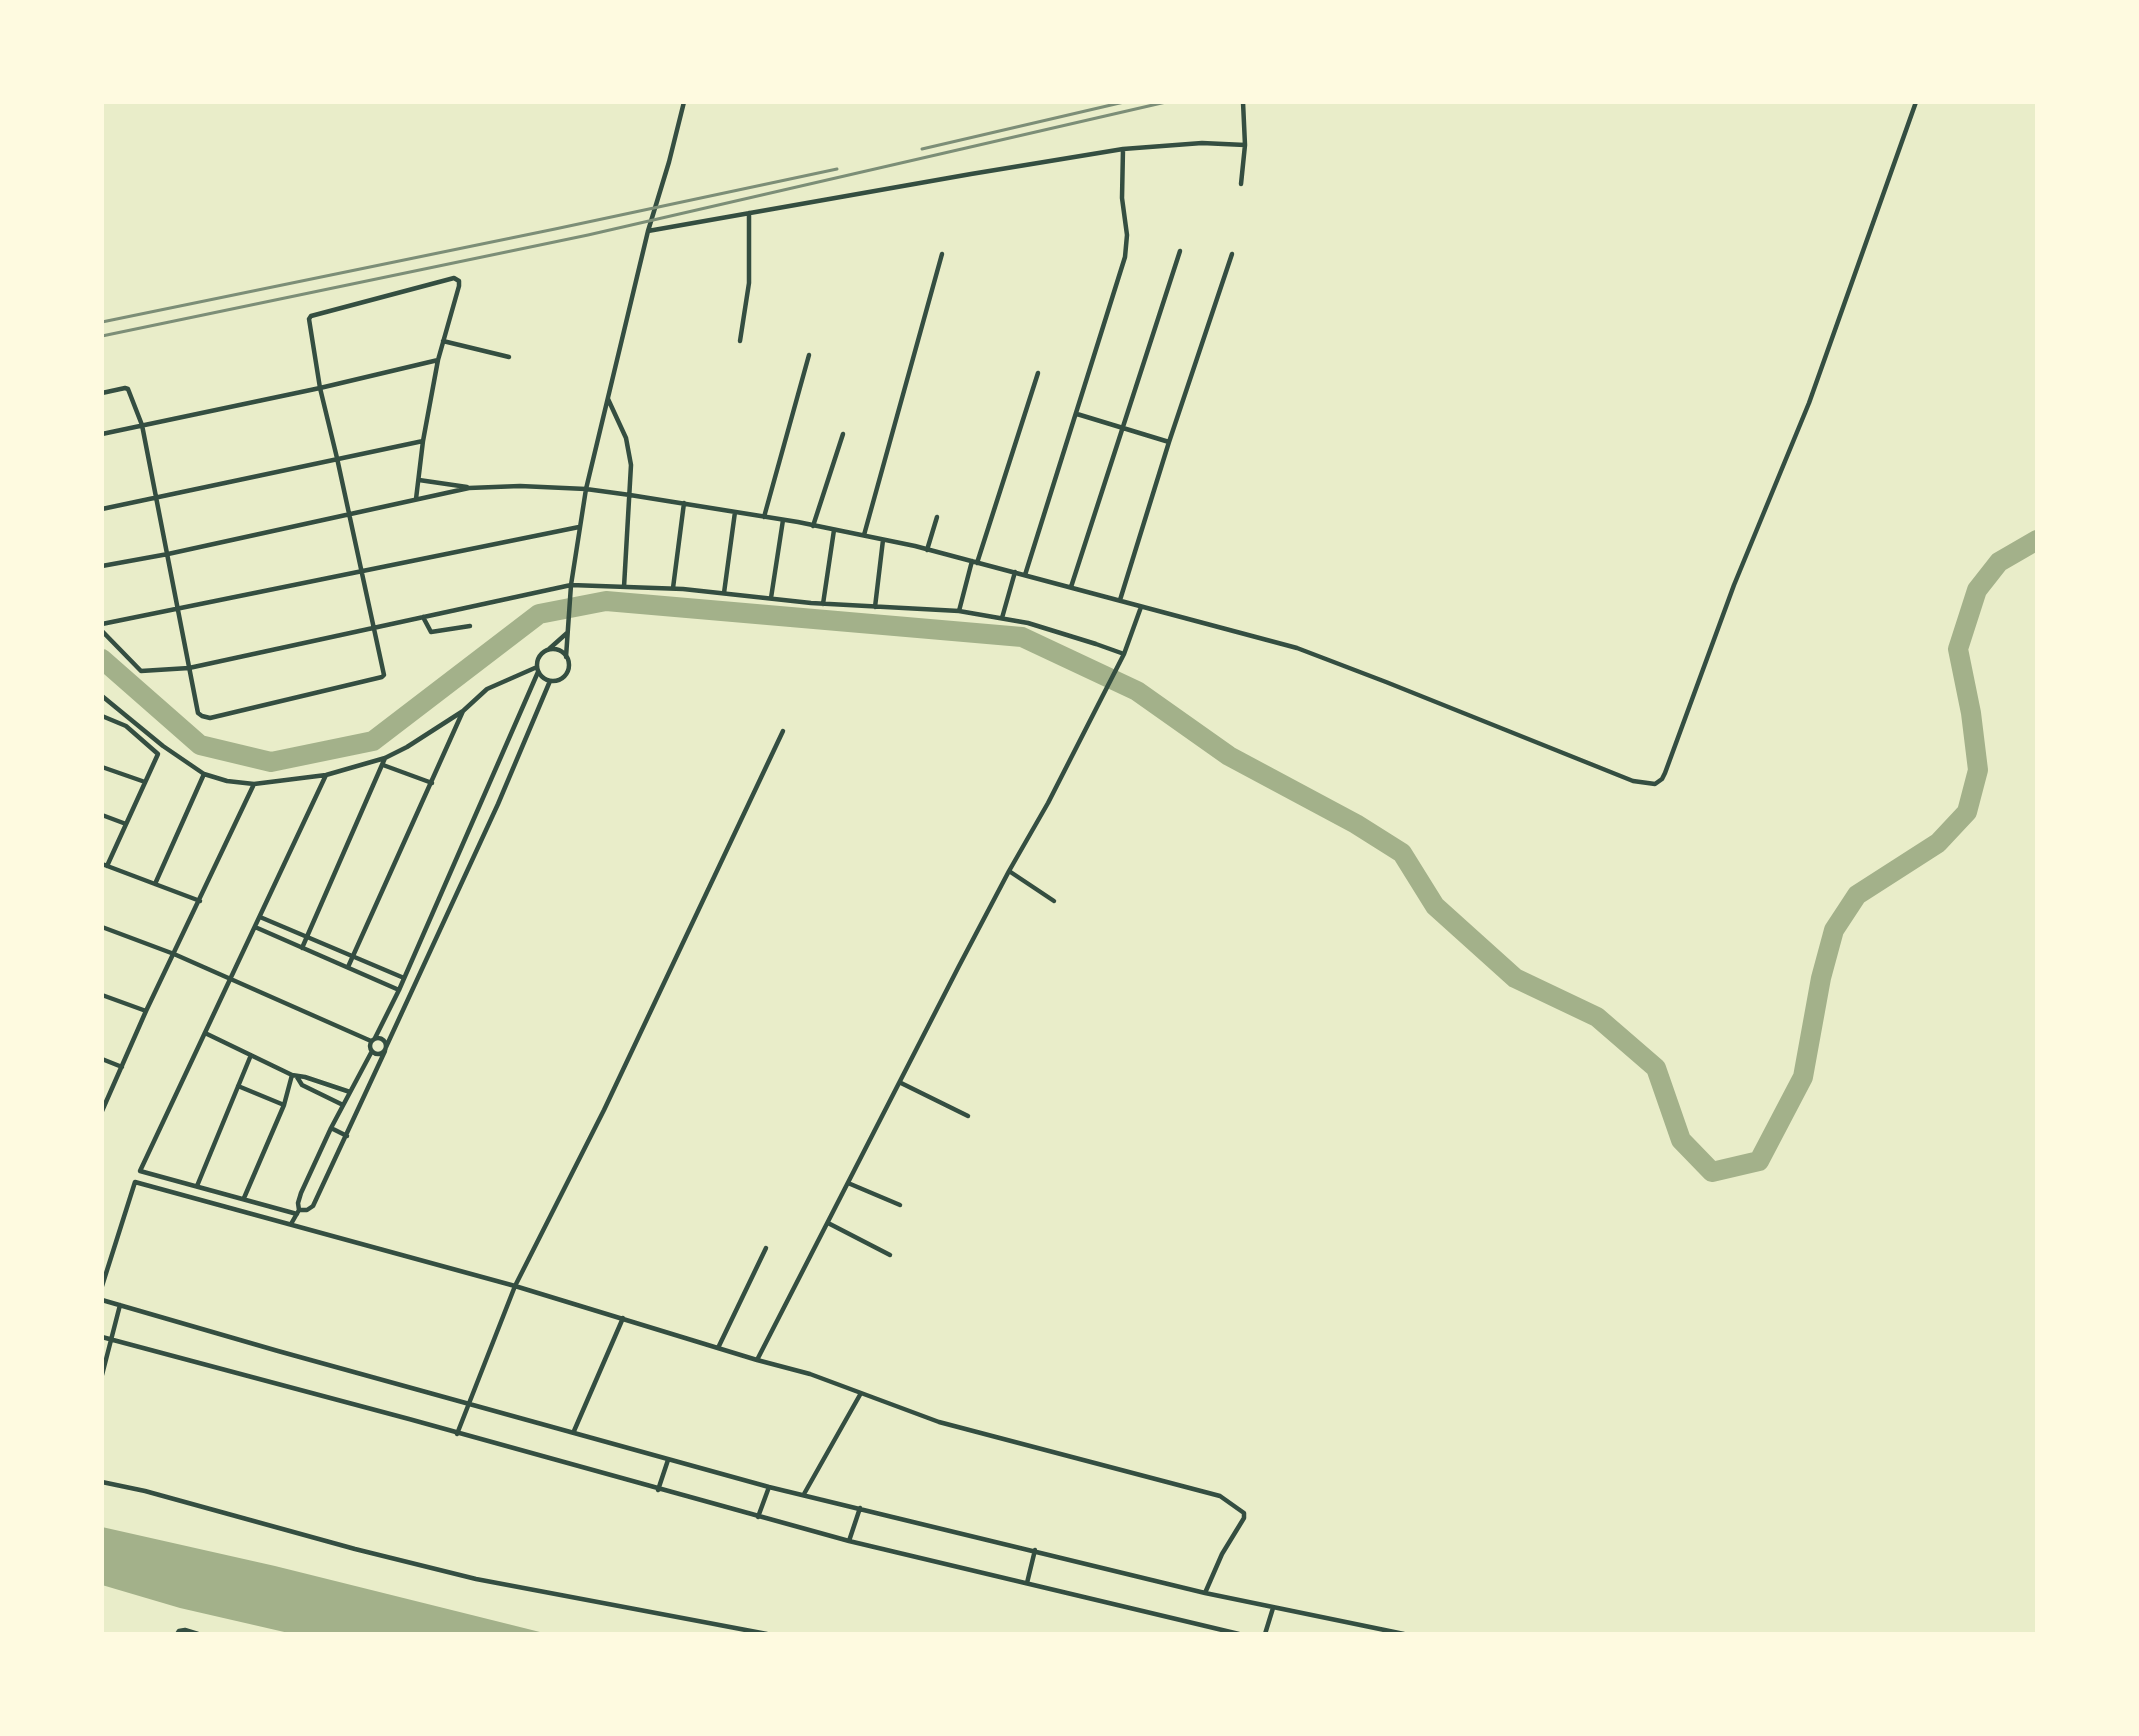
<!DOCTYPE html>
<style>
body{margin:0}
#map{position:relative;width:2139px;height:1736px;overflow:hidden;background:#e9edc9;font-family:"Open Sans",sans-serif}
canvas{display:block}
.frame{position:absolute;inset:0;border:104px solid #fefae0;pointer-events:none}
</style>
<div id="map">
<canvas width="2139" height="1736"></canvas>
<div class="frame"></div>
</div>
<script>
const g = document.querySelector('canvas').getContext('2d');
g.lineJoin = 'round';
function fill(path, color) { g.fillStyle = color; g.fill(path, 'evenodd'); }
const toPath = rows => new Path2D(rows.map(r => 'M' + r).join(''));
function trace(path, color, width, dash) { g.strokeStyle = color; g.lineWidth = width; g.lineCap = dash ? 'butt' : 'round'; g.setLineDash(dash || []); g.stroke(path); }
fill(toPath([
 [102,1527,275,1566,548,1634,293,1634,180,1608,102,1585]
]), '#a3b18a');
trace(toPath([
 [102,659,200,745,271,762,373,741,539,614,606,601,1022,637,1137,691,1229,756,1356,824,1402,853,1435,906,1515,978,1597,1017,1656,1068,1681,1140,1712,1172,1759,1161,1803,1077,1821,978,1834,930,1857,895,1938,843,1967,812,1978,770,1971,713,1958,649,1977,590,1999,562,2037,540]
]), '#a3b18a', 20);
trace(toPath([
 [1241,184,1245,145,1243,102],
 [648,231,971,174,1123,149,1202,143,1245,145],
 [443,341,509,357],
 [740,341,749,283,749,213],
 [102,393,125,388,128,389,142,425,198,713,202,716,210,718,382,677,384,675,337,458,320,388,309,319,311,316,454,278,459,281,459,286,438,360,423,441,416,499],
 [608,399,626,438,631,465,624,587],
 [1077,414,1169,442],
 [102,434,320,388,438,360],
 [419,480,467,487],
 [102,509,423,441],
 [764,517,809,355],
 [813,526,843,434],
 [864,535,942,254],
 [927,550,937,517],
 [977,563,1038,373],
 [102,566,168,554,469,488,520,486,586,489,630,495,798,522,915,546,1297,648,1386,682,1633,781,1655,784,1662,779,1665,773,1734,585,1809,403,1916,102],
 [1025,575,1125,257,1127,235,1122,198,1123,149],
 [1071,587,1180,251],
 [673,588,684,503],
 [724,593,735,512],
 [771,598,783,520],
 [1120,600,1169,442,1232,254],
 [823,604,834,530],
 [875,607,883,540],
 [959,611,972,561],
 [423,617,431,632,470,626],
 [1002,618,1015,572],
 [102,624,579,527],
 [102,631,141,671,189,668,571,585,683,589,811,603,959,611,1028,623,1096,644,1124,654,1141,607],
 [549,649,567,633],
 '537 665a16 16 0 1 1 32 0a16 16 0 1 1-32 0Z',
 [566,657,571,585,586,489,648,231,669,162,684,102],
 [102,696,163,746,204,774,227,781,254,784,326,775,385,758,407,747,463,711],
 [102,716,126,726,158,754,107,866],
 [383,765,432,783],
 [102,767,145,782],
 [102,815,126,824],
 [102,864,200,901],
 [1009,871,1054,901],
 [155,884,204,774],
 [260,917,404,978],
 [102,927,174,954,371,1041],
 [255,927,399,990],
 [302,948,385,758],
 [348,967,463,711,487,689,537,667],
 [102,995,146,1011],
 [205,1033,292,1075,305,1077,350,1092],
 '370 1046a8 8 0 1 1 16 0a8 8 0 1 1-16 0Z',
 [375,1038,399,990,538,672],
 [386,1047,498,804,550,681],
 [102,1059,122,1067],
 [297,1077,302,1085,343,1105],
 [901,1083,968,1116],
 [238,1086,284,1105],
 [102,1111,146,1011,254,784],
 [331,1128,347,1136],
 [848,1183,900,1205],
 [197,1186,251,1055],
 [244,1198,284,1105,292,1075],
 [299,1210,307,1210,313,1206,385,1051],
 [297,1214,140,1171,326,775],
 [828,1223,890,1255],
 [291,1224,299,1210,298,1203,301,1193,331,1128,372,1051],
 [102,1286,135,1182,515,1286,757,1360,810,1374,939,1422,1220,1496,1244,1513,1244,1518,1222,1554,1205,1593],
 [102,1300,278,1351,769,1487,1205,1593,1404,1634],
 [102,1337,409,1419,849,1541,1239,1634],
 [718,1348,766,1248],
 [757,1360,959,966,1009,871,1048,803,1124,654],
 [102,1375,120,1305],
 [574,1431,623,1318],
 [457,1434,515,1286,604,1110,783,731],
 [102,1482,145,1491,355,1549,476,1579,767,1634],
 [658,1490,668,1460],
 [804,1494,861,1393],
 [758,1517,769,1487],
 [849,1541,860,1508],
 [1027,1583,1035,1550],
 [177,1634,179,1631,185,1630,198,1634],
 [1265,1634,1273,1608]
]), '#344e41', 4.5);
trace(toPath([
 [922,149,1124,102],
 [102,322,555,229,837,169],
 [102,336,588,235,1166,102]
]), '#7c8e77', 3);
</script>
